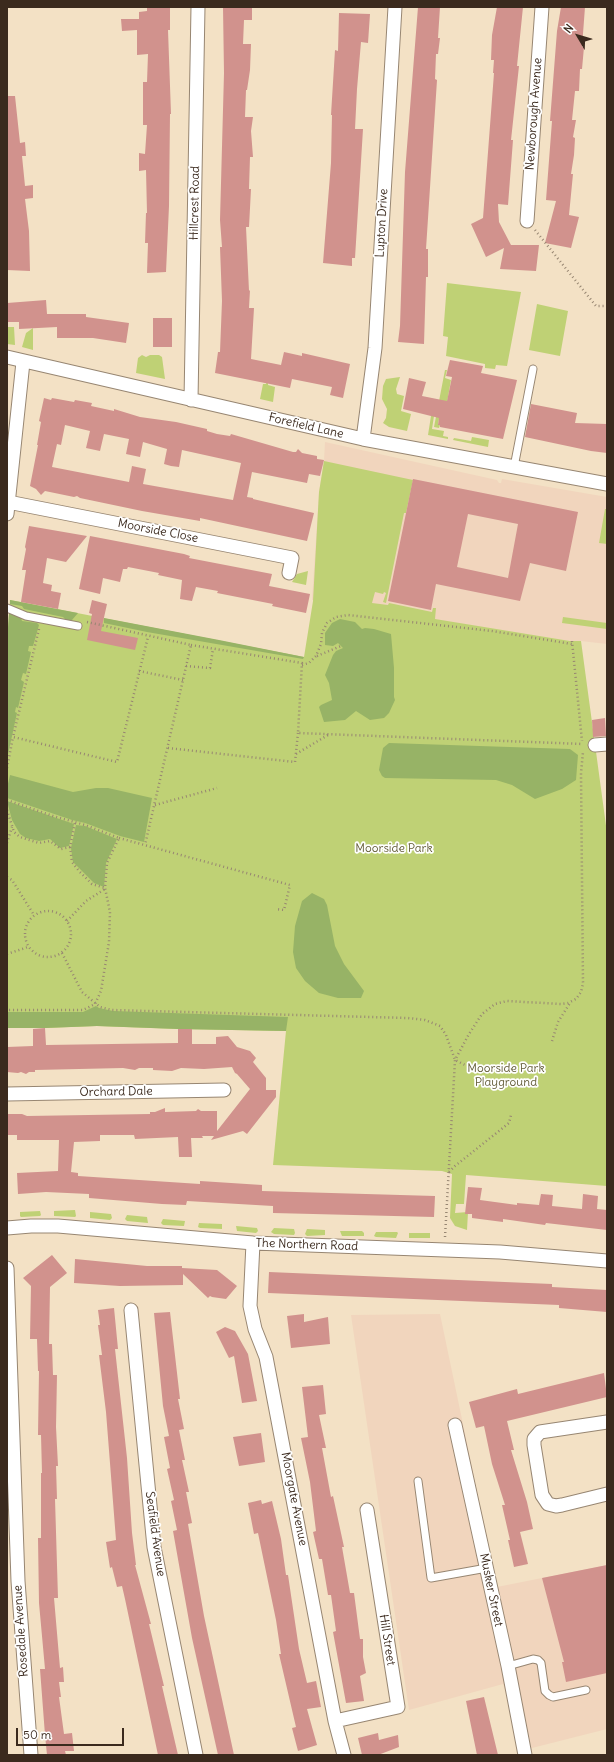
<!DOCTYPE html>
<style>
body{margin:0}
#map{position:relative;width:614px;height:1762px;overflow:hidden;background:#f3e1c5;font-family:Delius,sans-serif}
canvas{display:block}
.frame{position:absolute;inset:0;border:8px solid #3b2a1e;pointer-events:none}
.north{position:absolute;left:558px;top:16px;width:40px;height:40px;-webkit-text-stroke:3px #fff;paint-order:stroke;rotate:308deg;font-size:11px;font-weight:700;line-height:16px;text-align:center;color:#3b2a1e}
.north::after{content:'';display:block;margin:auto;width:14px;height:18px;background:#3b2a1e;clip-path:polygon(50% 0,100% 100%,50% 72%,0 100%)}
.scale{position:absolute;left:16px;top:1728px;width:108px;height:18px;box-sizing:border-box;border:2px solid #3b2a1e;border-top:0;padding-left:5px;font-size:12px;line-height:14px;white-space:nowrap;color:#3b2a1e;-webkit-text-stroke:3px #fff;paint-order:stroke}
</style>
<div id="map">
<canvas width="614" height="1762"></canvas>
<div class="frame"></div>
<div class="north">N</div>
<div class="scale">50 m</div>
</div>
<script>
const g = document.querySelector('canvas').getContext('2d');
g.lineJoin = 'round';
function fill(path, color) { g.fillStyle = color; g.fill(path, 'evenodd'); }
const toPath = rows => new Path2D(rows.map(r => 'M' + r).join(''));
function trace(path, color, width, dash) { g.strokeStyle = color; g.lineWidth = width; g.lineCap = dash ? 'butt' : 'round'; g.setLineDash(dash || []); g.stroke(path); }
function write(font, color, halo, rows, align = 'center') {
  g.font = font + ' Delius,sans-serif'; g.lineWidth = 3.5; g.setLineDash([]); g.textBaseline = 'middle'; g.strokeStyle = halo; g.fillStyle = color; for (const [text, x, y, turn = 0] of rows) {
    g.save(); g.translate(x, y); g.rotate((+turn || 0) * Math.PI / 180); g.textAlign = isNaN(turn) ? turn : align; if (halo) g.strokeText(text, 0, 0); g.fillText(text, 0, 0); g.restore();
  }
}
fill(toPath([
 [325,442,497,480,499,483,501,483,502,479,607,497,607,644,581,641,570,641,312,600,319,492,324,461],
 [440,1314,497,1587,607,1565,607,1729,524,1750,503,1684,409,1710,351,1315]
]), '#f1d5bd');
fill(toPath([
 [447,283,521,292,507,366,496,365,495,369,485,368,485,364,446,356,448,337,443,336],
 [537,304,568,311,560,356,529,350],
 [7,327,14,327,15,345,7,344],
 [33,328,33,350,22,347,26,333],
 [142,355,146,357,150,355,159,355,162,357,165,379,136,373,138,358],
 [269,364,268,385,275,387,273,402,260,399,263,384,266,384],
 [445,370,447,370,445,378,451,380,446,408,439,419,438,424,440,425,439,428,434,427],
 [400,377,396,389,397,394,404,396,401,411,411,414,407,431,389,427,383,423,386,418,387,409,382,399,383,386,386,379],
 [431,416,434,416,432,429,444,431,443,436,448,437,448,439,428,435],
 [472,437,489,440,488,447,453,440,454,438,471,441],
 [324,461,413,480,406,513,404,513,386,603,383,602,386,593,384,592,383,594,375,592,372,603,388,605,389,603,432,612,433,608,436,608,435,619,570,641,581,641,607,833,607,1186,466,1175,464,1204,456,1204,455,1213,468,1212,467,1230,455,1226,450,1218,452,1174,442,1171,273,1165,286,1031,178,1029,97,1026,45,1028,7,1028,7,643,10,600,304,657,313,601,319,492],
 [605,509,607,509,607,544,599,543],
 [308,571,306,585,292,582,297,574],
 [563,617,607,623,607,629,562,623],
 [75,1210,76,1216,75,1217,54,1216,54,1211],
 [40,1211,41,1215,40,1216,21,1217,20,1216,20,1212],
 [90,1212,111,1214,112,1218,110,1220,90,1218],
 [127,1215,147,1217,148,1223,127,1221,125,1219],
 [163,1219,185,1221,184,1226,163,1225,161,1223],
 [199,1223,222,1224,222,1229,200,1228,198,1227],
 [236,1226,257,1228,258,1231,256,1233,237,1231],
 [274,1228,294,1229,295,1233,294,1235,274,1234,271,1232],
 [307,1229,325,1230,325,1235,307,1236,305,1234],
 [340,1231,362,1231,364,1233,364,1236,342,1236],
 [376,1232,397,1232,398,1233,396,1238,376,1237,374,1236],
 [409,1233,430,1233,430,1238,409,1238]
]), '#bfd175');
fill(toPath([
 [10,600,78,613,72,620,66,620,63,617,24,609,22,606,10,604],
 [9,613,17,615,21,618,22,621,37,623,39,625,33,646,29,646,28,651,31,652,26,674,23,673,21,680,24,682,18,708,16,707,15,712,17,713,7,759,7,643],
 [104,618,219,640,304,657,303,659,147,632,104,623],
 [340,619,355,622,362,629,365,628,374,629,391,634,394,668,394,697,395,700,389,713,384,718,370,720,356,711,345,720,324,722,319,707,321,705,332,700,329,683,325,675,333,655,336,651,343,648,338,643,333,646,325,645,325,633,332,623],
 [389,743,570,749,578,755,576,780,562,789,535,799,512,785,496,780,385,778,382,776,379,770,383,748],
 [10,775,73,792,96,788,108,788,152,798,144,842,120,836,85,823,72,820,7,798,7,788],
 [7,801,74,824,69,846,60,848,50,839,39,841,26,838,20,834,12,820],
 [76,825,85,826,117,839,106,863,104,887,94,883,73,862,71,848],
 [312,893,324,899,327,905,335,946,344,964,364,991,361,998,338,998,319,993,305,981,296,968,293,952,295,926,302,901],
 [96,1006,99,1008,113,1011,288,1017,286,1031,178,1029,97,1026,45,1028,7,1028,7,1012,83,1012]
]), '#97b366');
fill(toPath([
 [147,7,170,7,170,30,168,30,171,114,170,114,169,206,166,272,147,273,148,243,145,243,146,213,147,213,146,170,139,171,139,153,145,154,147,125,143,125,143,82,147,82,148,54,137,55,137,30,122,31,121,19,139,19,139,12,147,11],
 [223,7,252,7,252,20,244,20,243,44,251,44,250,70,247,90,246,90,245,117,253,117,251,131,253,157,250,157,249,189,251,189,249,227,246,227,249,291,250,290,249,308,254,308,251,359,281,365,284,352,302,356,302,353,350,364,343,398,330,395,332,387,292,379,290,388,215,373,218,352,220,352,222,301,220,247,222,247,220,220,224,73],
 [418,7,440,7,438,38,440,38,438,54,436,54,435,79,437,80,426,249,428,249,428,277,426,277,424,344,398,342,400,326,405,172],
 [497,7,523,7,517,66,519,66,511,140,513,140,508,205,498,204,499,222,511,245,539,245,536,271,500,269,504,248,486,257,471,224,483,218,494,73,493,73,494,60,491,60,492,35],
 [561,7,585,7,582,47,584,47,582,69,580,69,579,91,575,91,572,120,576,120,573,137,575,138,574,155,571,174,573,174,569,215,579,217,571,248,545,243,556,201,546,200,552,121,550,121,557,31],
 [339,13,370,14,368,43,361,42,357,89,355,129,363,129,355,258,352,258,352,266,323,263,331,163,332,115,331,115,335,50,338,51],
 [7,96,15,96,20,143,25,142,26,156,22,156,25,186,33,185,33,198,25,199,29,231,30,271,7,270],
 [46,300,47,314,86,314,86,317,129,323,126,343,93,338,57,338,57,327,19,329,19,322,7,322,7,303],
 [153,318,172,318,172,347,153,347],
 [450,360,483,366,481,373,517,380,503,439,440,427,440,425,438,425,439,418,403,409,409,378,426,382,422,396,447,401,452,377,446,376],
 [44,398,51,400,52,398,74,402,75,400,92,403,91,406,114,411,114,409,140,417,176,422,207,429,207,431,217,434,230,436,231,434,293,452,296,452,298,449,302,453,317,456,317,459,324,460,320,476,309,474,307,483,252,472,247,497,253,498,253,499,314,513,307,541,200,518,200,521,142,511,80,498,77,496,74,497,45,491,41,495,36,489,30,486,38,445,37,445,41,422,39,421],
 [65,425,90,431,86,448,100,451,104,434,129,439,126,454,140,457,143,442,167,449,164,464,171,466,179,467,182,450,241,463,233,500,143,484,146,469,132,466,129,482,52,467,57,444,61,445],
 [531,404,577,413,575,423,607,424,607,453,591,451,525,437],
 [413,479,578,512,566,571,530,563,520,601,436,584,431,610,388,601],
 [468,514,518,524,508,578,457,567],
 [29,526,87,536,66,562,47,558,43,583,52,585,51,591,61,593,58,609,21,602,26,570,22,570,26,549,25,547],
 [90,536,184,554,190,556,189,558,272,574,269,586,310,594,306,613,272,606,273,604,217,593,218,591,196,587,192,601,180,599,182,580,158,575,159,573,128,567,127,569,123,569,120,582,103,578,100,594,79,589],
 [92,600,107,604,101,631,138,638,135,650,87,640,92,614,89,613],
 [605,718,606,736,593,737,592,720],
 [45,1028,46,1045,178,1043,178,1029,192,1029,192,1044,216,1044,216,1037,228,1036,237,1047,250,1051,256,1058,253,1062,266,1078,266,1090,276,1090,276,1097,247,1134,243,1131,211,1140,214,1136,202,1136,203,1138,191,1138,192,1157,179,1157,178,1137,135,1139,134,1135,100,1135,100,1141,74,1142,71,1172,78,1173,78,1176,200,1184,200,1181,262,1185,262,1191,435,1196,434,1217,273,1213,273,1206,187,1201,186,1205,162,1204,89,1198,89,1194,46,1192,18,1194,17,1173,58,1171,59,1140,17,1140,17,1135,7,1135,7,1114,22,1114,27,1116,150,1114,150,1112,155,1112,165,1108,165,1112,196,1111,198,1109,201,1111,217,1111,217,1131,250,1089,237,1074,235,1073,232,1067,204,1069,181,1068,172,1071,153,1070,153,1068,139,1068,135,1070,123,1068,35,1070,35,1072,29,1072,26,1074,21,1072,18,1073,7,1072,7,1047,33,1046,33,1029],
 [468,1187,482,1188,480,1200,517,1205,517,1203,539,1205,541,1194,553,1195,552,1206,582,1209,583,1194,598,1196,597,1209,607,1210,607,1230,546,1223,545,1225,503,1219,503,1222,472,1218,472,1214,465,1214],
 [52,1255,67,1273,50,1287,49,1344,52,1344,53,1375,57,1375,56,1427,58,1466,56,1466,57,1499,55,1499,58,1598,54,1598,60,1668,63,1667,64,1682,59,1682,61,1697,59,1697,64,1734,72,1733,74,1751,65,1751,66,1755,47,1755,45,1735,40,1669,45,1669,39,1603,38,1538,41,1538,41,1473,42,1473,41,1435,38,1435,39,1371,38,1371,37,1339,30,1339,31,1286,23,1278],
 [75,1259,147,1266,182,1266,182,1268,217,1270,237,1286,226,1299,212,1297,210,1296,208,1298,183,1274,183,1285,120,1286,74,1283],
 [269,1272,552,1284,552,1287,607,1290,607,1312,559,1308,559,1305,268,1293],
 [114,1308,118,1349,115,1349,127,1458,132,1533,136,1565,135,1565,151,1624,149,1624,164,1686,162,1686,178,1755,158,1755,125,1599,122,1586,117,1587,112,1567,110,1568,106,1542,116,1540,106,1412,99,1355,102,1355,98,1325,100,1325,98,1310],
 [170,1312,180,1399,178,1399,184,1429,179,1430,185,1460,182,1460,189,1492,186,1492,192,1523,188,1524,204,1616,234,1755,218,1755,192,1638,173,1531,177,1530,171,1501,174,1500,167,1469,170,1468,164,1437,169,1436,163,1406,154,1313],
 [304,1314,304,1322,328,1317,330,1344,291,1348,287,1316],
 [225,1327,235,1331,248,1354,257,1401,242,1403,234,1356,229,1358,216,1332],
 [604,1373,607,1397,507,1421,514,1450,511,1450,527,1502,533,1529,520,1532,528,1564,514,1567,508,1540,510,1540,502,1505,505,1505,492,1464,484,1426,476,1428,469,1402,517,1389,518,1394],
 [323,1385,326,1414,319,1415,326,1448,322,1448,331,1497,333,1496,344,1547,342,1547,350,1593,354,1593,360,1639,363,1639,363,1657,366,1673,360,1676,364,1701,346,1703,333,1632,336,1631,331,1595,328,1595,322,1559,319,1559,313,1532,316,1531,310,1482,301,1438,308,1437,302,1387],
 [261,1433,265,1462,239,1466,233,1437],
 [261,1500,262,1504,272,1501,281,1539,286,1575,288,1575,299,1649,307,1683,316,1681,321,1707,307,1709,317,1745,298,1751,292,1728,296,1727,279,1654,281,1654,276,1620,258,1533,254,1534,248,1503],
 [607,1565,607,1673,566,1682,562,1662,564,1662,542,1578],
 [484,1697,498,1755,477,1755,466,1701],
 [378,1733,379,1740,398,1735,399,1747,378,1755,362,1755,358,1738]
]), '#d1928d');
const service = toPath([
 [514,467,533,369],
 [7,608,26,616,78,626],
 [418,1481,431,1578,487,1568],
 [508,1666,533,1659,538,1660,541,1663,545,1691,549,1695,553,1697,586,1690]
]);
const minor = toPath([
 [527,221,542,7],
 [7,357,363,439,607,484],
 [191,400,198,7],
 [363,439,375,348,395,7],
 [8,502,292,558,289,573],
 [7,514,23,362],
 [595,745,607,744],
 [7,1094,224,1090],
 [7,1228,31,1226,58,1226,253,1243,500,1252,607,1261],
 [253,1243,250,1306,255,1329,266,1357,335,1721,344,1755],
 [7,1268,18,1581,31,1755],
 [131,1310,154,1547,196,1755],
 [607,1422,540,1432,534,1439,534,1445,542,1495,548,1504,556,1506,562,1505,607,1494],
 [455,1425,508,1666,525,1755],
 [335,1721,398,1707,367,1510]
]);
trace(service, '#978672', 9);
trace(minor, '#978672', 15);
trace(toPath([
 [535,230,596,306,607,306],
 [87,622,191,645,145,845],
 [39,629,13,737,117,762,148,637],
 [572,641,582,741],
 [191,645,302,663,298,733,583,744],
 [317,656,341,646],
 [302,665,309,663,316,656,321,644,322,633,327,623,336,617,348,615,492,631,572,644],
 [186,666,210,668,213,649],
 [139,671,183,680],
 [168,748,295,762,298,733],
 [296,754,328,735],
 [7,768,13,737],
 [7,800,53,816,85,825,119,838,107,863,105,888,110,912,109,942,101,991,95,1004,83,1010,7,1010],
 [155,805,217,788],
 [7,810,14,832,20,837,39,843,50,841,61,849,70,847,75,823],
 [119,838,290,885,284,910,276,909],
 [7,843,12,827],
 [70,847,72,862,79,871,92,884,105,888],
 [7,877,12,880,34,915],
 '25 934a23 23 0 1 1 46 0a23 23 0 1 1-46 0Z',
 [67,921,86,901,105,889],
 [62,953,82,992,100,1007,112,1010,408,1018,425,1020,440,1026,446,1035,455,1060,467,1066],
 [7,954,28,947],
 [552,1041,558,1022,570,1003],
 [449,1172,455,1166,509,1123,511,1115],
 [445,1237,455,1060,469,1034,482,1014,495,1004,507,1001,561,1004,568,1003,576,999,581,992,583,984,581,773,583,752]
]), '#978672', 2.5, [1, 3]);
trace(service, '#fff', 7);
trace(minor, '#fff', 13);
write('12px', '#3b2a1e', '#fff', [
 ["Newborough Avenue",534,114,-86],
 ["Hillcrest Road",195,203,-89],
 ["Lupton Drive",382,223,-87],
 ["Forefield Lane",306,426,13],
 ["Moorside Close",158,531,11],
 ["Orchard Dale",116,1092,-1],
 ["The Northern Road",307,1245,2],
 ["Moorgate Avenue",294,1499,79],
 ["Seafield Avenue",155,1534,82],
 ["Musker Street",491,1590,78],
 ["Rosedale Avenue",21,1631,-94],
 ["Hill Street",387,1640,81]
]);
write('12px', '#635c38', '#fff', [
 ["Moorside Park",394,849],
 ["Moorside Park",506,1069],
 ["Playground",506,1083]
]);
</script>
